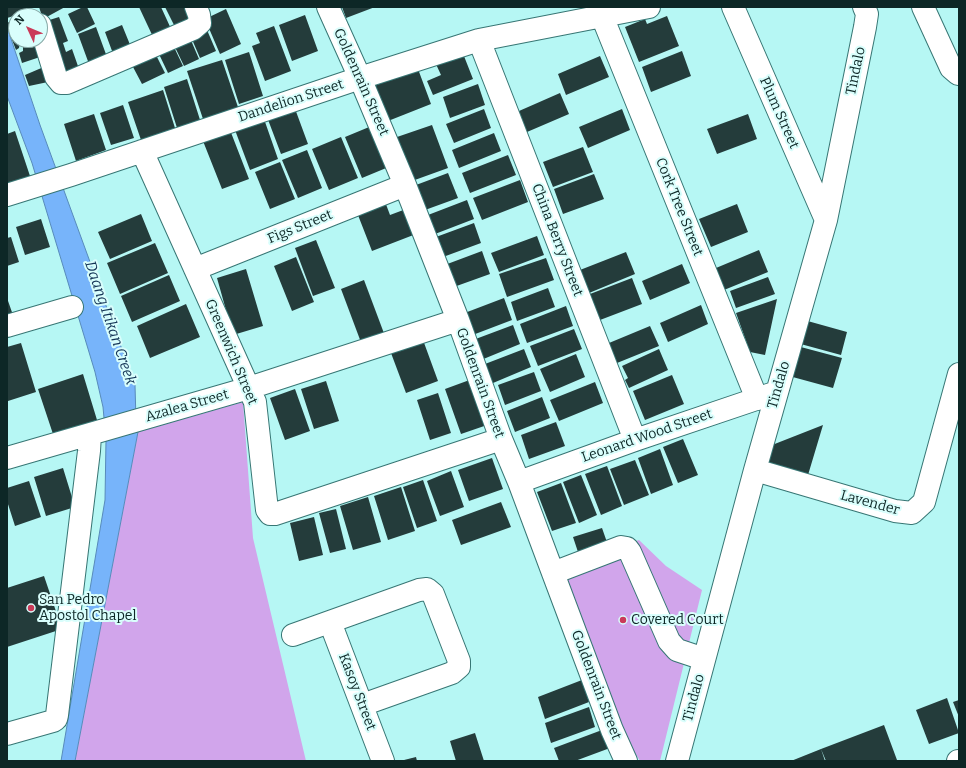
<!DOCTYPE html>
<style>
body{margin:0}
#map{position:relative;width:966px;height:768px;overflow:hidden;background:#b6f7f4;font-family:Bitter,serif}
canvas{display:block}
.frame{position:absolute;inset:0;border:8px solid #0d2726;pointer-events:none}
.north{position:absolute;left:8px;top:8px;width:40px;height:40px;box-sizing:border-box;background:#d9fefc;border:1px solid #87a8a6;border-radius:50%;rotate:314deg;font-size:11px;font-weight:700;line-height:16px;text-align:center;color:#0d2726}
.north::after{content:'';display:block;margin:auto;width:14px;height:18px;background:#ca3a59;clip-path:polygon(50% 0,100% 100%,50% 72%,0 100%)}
</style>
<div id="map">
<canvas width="966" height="768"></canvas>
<div class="frame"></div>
<div class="north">N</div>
</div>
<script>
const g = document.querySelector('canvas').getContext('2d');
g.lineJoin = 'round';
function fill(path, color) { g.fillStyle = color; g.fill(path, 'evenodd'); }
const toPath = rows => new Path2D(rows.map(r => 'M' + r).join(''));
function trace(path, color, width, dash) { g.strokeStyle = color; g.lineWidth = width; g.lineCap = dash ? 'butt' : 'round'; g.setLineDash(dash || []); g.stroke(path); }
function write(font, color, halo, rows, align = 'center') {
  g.font = font + ' Bitter,serif'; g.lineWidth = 4; g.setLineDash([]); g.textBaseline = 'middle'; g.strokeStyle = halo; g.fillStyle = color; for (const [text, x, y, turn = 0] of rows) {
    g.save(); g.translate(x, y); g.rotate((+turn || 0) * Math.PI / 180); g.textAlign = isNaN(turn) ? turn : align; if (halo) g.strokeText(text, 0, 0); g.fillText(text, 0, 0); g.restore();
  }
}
fill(toPath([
 [243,402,253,538,306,761,75,761,138,432],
 [639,540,666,566,702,590,660,761,640,761,618,725,557,572]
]), '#d1a5eb');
const water = toPath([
 [7,27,40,125,135,385,136,421,138,432,75,761,61,761,105,500,106,440,103,407,95,372,32,163,7,96,7,27]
]);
fill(water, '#77b4fa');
trace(water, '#578aba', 1);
fill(toPath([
 [7,7,26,7,27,12,7,18],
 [39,7,65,7,43,19],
 [83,7,87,7,95,24,77,33,68,14],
 [139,7,161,7,172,31,154,39],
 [165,7,190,7,196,20,176,29],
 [342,7,375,7,346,18],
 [226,9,241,44,220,54,205,19],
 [305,15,318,51,292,61,279,25],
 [667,16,679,46,639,62,625,27,645,19,647,24],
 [59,17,68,41,63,43,66,52,72,49,79,69,62,75,43,22],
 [16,19,16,40,27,41,20,42,19,48,16,50,7,27,7,23],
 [122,25,133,52,115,59,105,32],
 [274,26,291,71,265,81,252,46,260,43,256,33],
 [96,27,107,57,89,64,78,34],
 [207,30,216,51,200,58,191,37],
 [190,38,199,59,184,66,174,45],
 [28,45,29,47,37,46,40,57,22,63,19,53,23,51,23,46],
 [173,45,183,66,168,73,158,52],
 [462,51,473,79,433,95,427,81,441,75,435,62],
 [682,51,691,76,651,92,642,67],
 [249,52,263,96,239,104,225,60],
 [156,55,165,73,142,84,133,67],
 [600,56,609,77,566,95,558,74],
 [222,60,239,110,204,122,187,71],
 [46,66,48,82,29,86,25,75],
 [418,69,431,104,388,121,374,86],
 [187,79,201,123,178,131,164,87],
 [478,84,485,105,450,118,443,97],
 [163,90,175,128,141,140,128,102],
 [560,93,569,114,527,132,519,111],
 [123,105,134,138,111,145,100,113],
 [294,106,308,144,281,154,267,117],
 [484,109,491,128,454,143,446,124],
 [622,109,630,130,588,148,579,127],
 [94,114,106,150,76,161,64,124],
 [748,114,757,139,717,154,707,129],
 [264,119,278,159,250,170,235,130],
 [374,125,391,166,362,178,345,137],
 [432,125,448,168,412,181,397,137],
 [230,130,249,179,222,189,203,141],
 [15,131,30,176,7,183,7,134],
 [494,133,501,151,459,168,452,150],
 [341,137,358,178,329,190,312,149],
 [583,147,593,172,553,187,543,162],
 [307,150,322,188,298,198,282,160],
 [508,155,516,175,470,193,462,173],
 [280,162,295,199,270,209,255,172],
 [448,173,458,198,425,210,416,185],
 [594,174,604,199,563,214,554,189],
 [520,180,528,202,482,220,473,198],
 [384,199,390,215,406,209,416,234,372,251,356,210],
 [467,200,474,219,435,234,428,215],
 [737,204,748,232,711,247,699,219],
 [141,214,152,241,110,259,98,232],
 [41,219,50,247,25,255,16,227],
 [474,223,481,243,443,257,436,237],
 [537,236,544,255,499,272,491,253],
 [11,237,19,262,7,266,7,238],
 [316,240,335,288,313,296,295,248],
 [155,243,168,273,120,294,107,263],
 [759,250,768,272,724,290,716,268],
 [482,251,490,274,451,288,442,266],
 [626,252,635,274,589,293,580,270],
 [296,257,314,302,292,311,274,266],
 [546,258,554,280,507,297,499,274],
 [682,264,690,283,650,300,642,281],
 [246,269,263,326,233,335,217,278],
 [169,275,180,301,132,322,121,296],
 [768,277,775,294,736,308,730,291],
 [632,278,642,304,600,320,590,294],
 [364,280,385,336,362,345,341,289],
 [548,288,555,307,517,321,511,302],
 [7,298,14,318,7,320],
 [504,298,512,320,470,336,462,314],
 [777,299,765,355,750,352,736,313],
 [186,304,200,337,150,358,137,326],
 [701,305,708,324,668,342,660,323],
 [566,306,573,326,527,343,520,324],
 [804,320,847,332,841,355,797,343],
 [513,325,520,344,481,360,473,340],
 [650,326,659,346,617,363,609,343],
 [574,329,582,349,538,366,530,346],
 [423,340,438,381,406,393,391,353],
 [21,343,36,392,8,401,7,397,7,347],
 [797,346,842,358,833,388,789,376],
 [524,349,531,367,493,383,485,364],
 [659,349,668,370,629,388,625,380,628,378,622,366],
 [576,354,585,377,550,392,540,369],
 [534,372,541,391,505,405,498,385],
 [83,374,97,420,53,434,38,389],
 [672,375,684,404,645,420,633,391],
 [475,378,490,424,461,434,445,389],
 [326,381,339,421,314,429,301,389],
 [595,382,603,403,559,421,550,400],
 [295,389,310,431,285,440,270,398],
 [438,393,451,433,430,440,417,400],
 [542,397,550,418,515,432,507,411],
 [556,422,565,446,529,459,521,435],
 [823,425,808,475,763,462,767,447],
 [683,439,698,475,678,483,663,447],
 [660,449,673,485,651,494,638,458],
 [492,458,503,489,469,501,458,470],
 [635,460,649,495,624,505,610,469],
 [607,466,622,506,601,515,585,474],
 [63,468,75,507,46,516,34,477],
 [451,471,464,507,440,516,427,481],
 [581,475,597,515,579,523,563,482],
 [423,480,437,521,417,528,403,487],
 [29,481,41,517,15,526,7,501,7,488],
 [561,483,576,523,552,531,537,492],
 [401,487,415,531,388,540,374,496],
 [368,497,381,542,353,550,340,506],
 [501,502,511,527,461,545,452,520],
 [336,509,346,549,330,553,319,513],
 [314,517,323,555,299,561,290,523],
 [602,528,609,548,580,558,573,537],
 [44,576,62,629,7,647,7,588],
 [582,680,589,702,545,719,538,697],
 [947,698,959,733,929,744,916,710],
 [959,700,959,717,953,702],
 [589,707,595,727,551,743,545,723],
 [884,725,897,760,894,761,826,761,821,749],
 [602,730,610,748,575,761,559,761,554,748],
 [475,733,484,761,456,761,450,741],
 [821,749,825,761,791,761],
 [416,757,417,761,404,761,404,760]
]), '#243c3b');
const minor = toPath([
 [328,7,360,78,405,185,458,320,501,439,519,482,553,573,612,730,626,761],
 [733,7,826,220],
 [923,7,951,68,958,74,959,73],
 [602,16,757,399],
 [40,25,56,77,61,83,67,83,193,29,200,23,199,15,196,7],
 [479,40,635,440],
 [142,151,255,402,267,510,270,514,275,514,501,439],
 [7,195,71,175,360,78,479,40,649,7],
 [195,269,405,185],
 [7,326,72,307],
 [7,458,249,388,458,320],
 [755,470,895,511,912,513,924,502,959,374],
 [519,482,635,440,771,394],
 [553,573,621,547,627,548,630,552,669,641,677,650,704,659],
 [330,622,383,761],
 [293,635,419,590,427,589,433,594,459,661,459,667,452,673,362,705],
 [7,734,53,721,56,719,57,715,89,451,90,434],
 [677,761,755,470,826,220,865,27,867,14,864,7],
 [958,761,959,761]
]);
trace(minor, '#377674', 24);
trace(minor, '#fff', 22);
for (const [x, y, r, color] of [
 [31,608,4,"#ca3a59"],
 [623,620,4,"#ca3a59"]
]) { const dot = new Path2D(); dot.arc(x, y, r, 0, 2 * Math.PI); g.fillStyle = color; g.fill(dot); trace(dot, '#d9fefc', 1.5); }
write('14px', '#0d2726', '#d9fefc', [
 ["Tindalo",856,71,-78],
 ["Goldenrain Street",361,82,66],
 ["Dandelion Street",291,101,-18],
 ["Plum Street",779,113,66],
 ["Cork Tree Street",679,207,68],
 ["Figs Street",300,227,-22],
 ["China Berry Street",557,240,69],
 ["Greenwich Street",231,352,67],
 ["Goldenrain Street",480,383,70],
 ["Tindalo",779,385,-74],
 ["Azalea Street",187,406,-16],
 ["Leonard Wood Street",647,436,-19],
 ["Lavender",870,503,15],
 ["Goldenrain Street",596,685,69],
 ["Kasoy Street",357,692,69],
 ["Tindalo",694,698,-75]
]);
write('14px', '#0d2726', '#d9fefc', [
 ["San Pedro",39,600],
 ["Apostol Chapel",39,616],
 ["Covered Court",631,620]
], 'left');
write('italic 15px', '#143456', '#d9fefc', [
 ["Daang Itikan Creek",110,323,71]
]);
</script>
